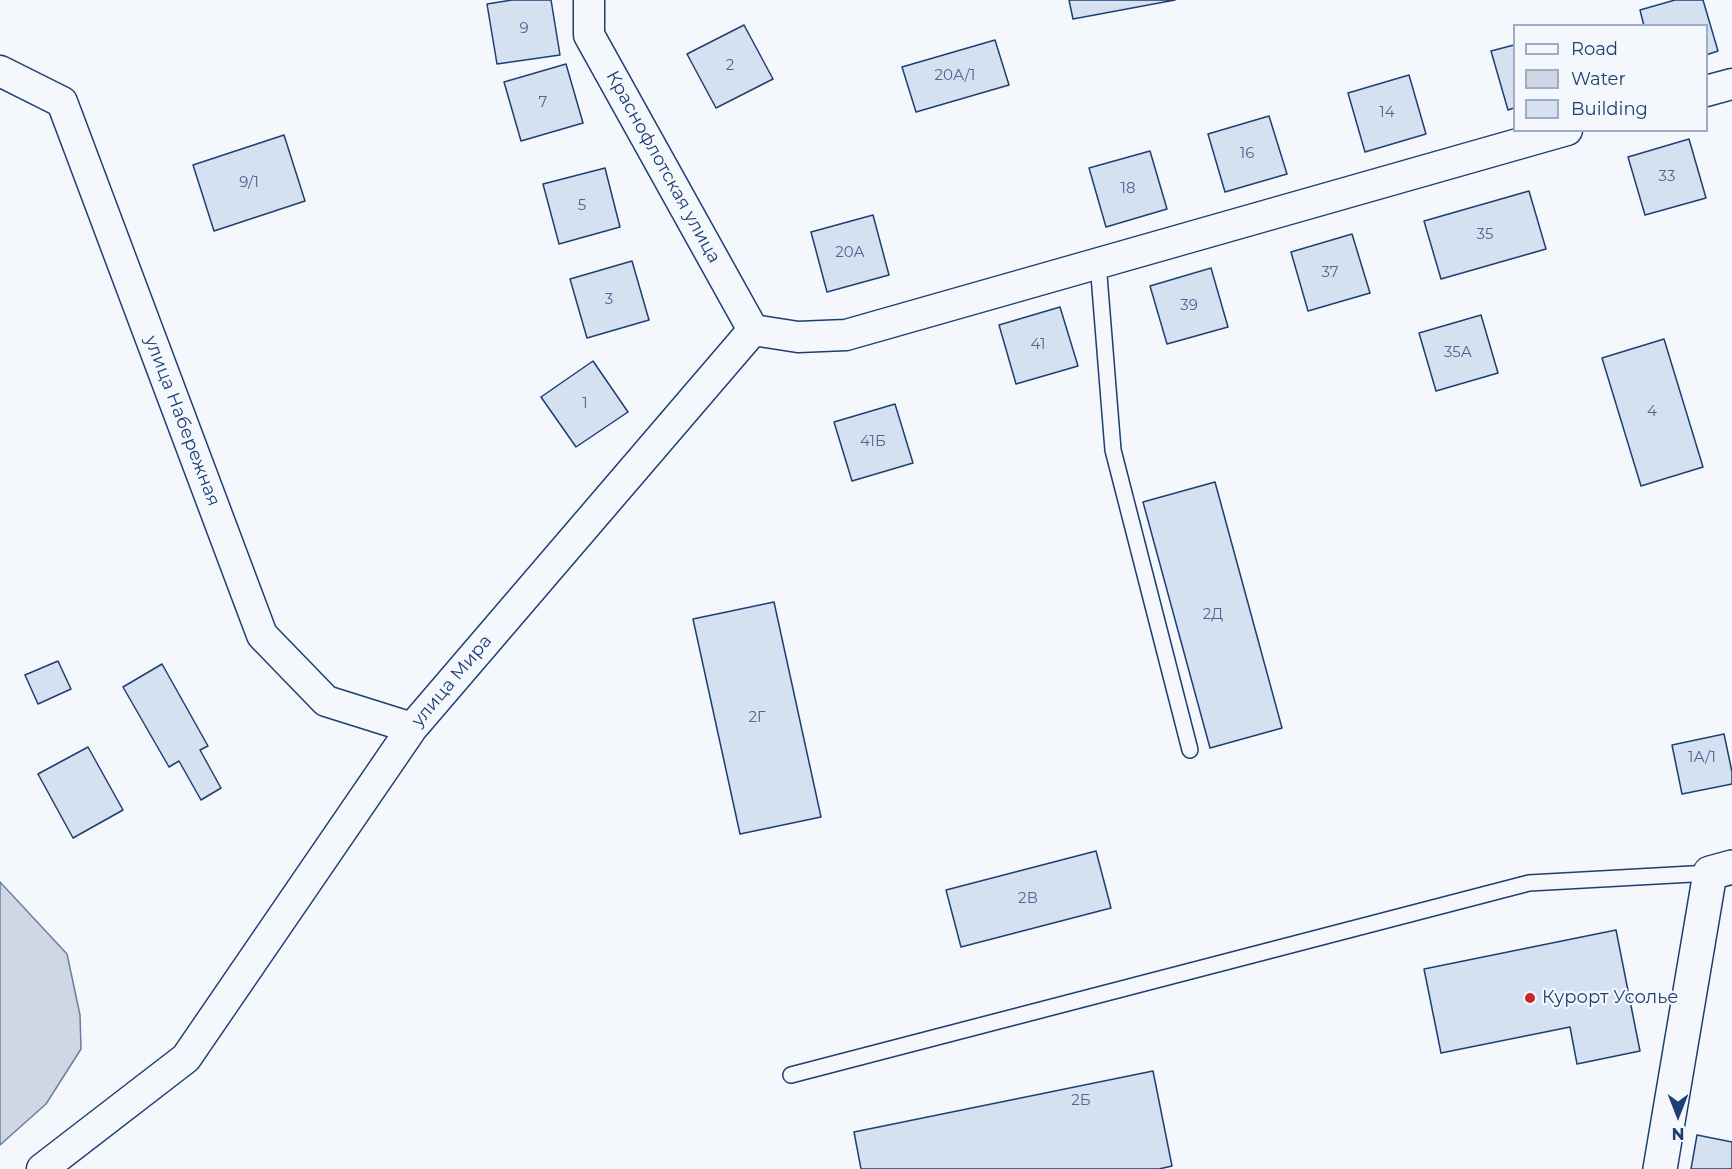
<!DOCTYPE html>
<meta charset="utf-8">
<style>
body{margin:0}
#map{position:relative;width:1732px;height:1169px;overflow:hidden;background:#f4f7fb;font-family:Montserrat,sans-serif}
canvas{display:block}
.legend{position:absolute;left:1513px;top:24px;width:195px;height:108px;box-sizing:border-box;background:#f4f7fb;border:2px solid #9eadc5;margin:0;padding:8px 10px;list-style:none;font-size:18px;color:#1d3f73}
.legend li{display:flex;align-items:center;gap:12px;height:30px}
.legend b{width:30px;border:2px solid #9eadc5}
.north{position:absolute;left:1648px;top:1085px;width:60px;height:60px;-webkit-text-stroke:4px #f4f7fb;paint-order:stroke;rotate:180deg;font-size:16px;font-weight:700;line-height:24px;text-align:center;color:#1d3f73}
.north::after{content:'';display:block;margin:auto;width:21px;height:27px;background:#1d3f73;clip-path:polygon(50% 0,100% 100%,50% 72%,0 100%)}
</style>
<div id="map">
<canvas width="1732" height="1169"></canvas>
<ul class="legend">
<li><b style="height:8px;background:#f4f7fb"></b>Road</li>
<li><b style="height:16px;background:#cfd7e4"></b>Water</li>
<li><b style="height:16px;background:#d5e0f0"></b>Building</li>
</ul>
<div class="north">N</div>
</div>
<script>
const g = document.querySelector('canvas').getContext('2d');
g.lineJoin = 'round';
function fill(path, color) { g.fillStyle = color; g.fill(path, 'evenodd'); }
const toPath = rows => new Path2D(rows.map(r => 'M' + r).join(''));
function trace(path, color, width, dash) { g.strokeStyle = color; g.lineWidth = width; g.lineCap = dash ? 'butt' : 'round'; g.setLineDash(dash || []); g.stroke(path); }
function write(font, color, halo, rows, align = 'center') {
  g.font = font + ' Montserrat,sans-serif'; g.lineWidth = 4.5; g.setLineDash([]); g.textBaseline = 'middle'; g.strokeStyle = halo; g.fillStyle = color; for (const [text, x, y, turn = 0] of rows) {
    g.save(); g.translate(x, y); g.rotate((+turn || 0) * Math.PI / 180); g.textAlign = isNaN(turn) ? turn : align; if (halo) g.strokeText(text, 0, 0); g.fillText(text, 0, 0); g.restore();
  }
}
const water = toPath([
 [0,882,67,954,80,1015,81,1049,46,1104,0,1145,0,882]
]);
fill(water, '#cfd7e4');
trace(water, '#687fa3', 1.5);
const building = toPath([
 [512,0,551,0,560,55,497,64,487,4,512,0],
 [1069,0,1175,0,1073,19,1069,0],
 [1675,0,1703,0,1718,51,1706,55,1706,26,1644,26,1640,10,1675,0],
 [744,25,773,79,716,108,687,54,744,25],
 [995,40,1009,85,916,112,902,67,995,40],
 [1514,45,1514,108,1508,110,1491,51,1514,45],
 [566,64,583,123,521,141,504,82,566,64],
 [1409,75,1426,134,1365,152,1348,93,1409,75],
 [1269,116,1287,174,1225,192,1208,134,1269,116],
 [284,135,305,201,214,231,193,165,284,135],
 [1689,139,1706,198,1645,215,1628,157,1689,139],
 [1150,151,1167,209,1106,227,1089,168,1150,151],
 [605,168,620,227,559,244,543,184,605,168],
 [1529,191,1546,249,1441,279,1424,221,1529,191],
 [873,215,889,275,827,292,811,232,873,215],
 [1352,234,1370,293,1308,311,1291,252,1352,234],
 [632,261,649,320,587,338,570,279,632,261],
 [1211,268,1228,327,1167,344,1150,286,1211,268],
 [1060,307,1078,366,1016,384,999,325,1060,307],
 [1481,315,1498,373,1436,391,1419,333,1481,315],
 [1664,339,1703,467,1641,486,1602,358,1664,339],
 [593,361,628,412,576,447,541,397,593,361],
 [895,404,913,463,852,481,834,422,895,404],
 [1215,482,1282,728,1210,748,1143,502,1215,482],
 [774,602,821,817,740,834,693,619,774,602],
 [58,661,71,689,38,704,25,675,58,661],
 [162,664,208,746,200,750,221,788,201,800,179,761,169,767,123,687,162,664],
 [1724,734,1732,772,1732,784,1682,794,1672,745,1724,734],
 [88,747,123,810,73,838,38,774,88,747],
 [1096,851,1111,908,961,947,946,890,1096,851],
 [1616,930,1640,1051,1577,1064,1570,1027,1441,1053,1424,969,1616,930],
 [1153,1071,1172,1166,1159,1169,861,1169,854,1132,1153,1071],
 [1697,1135,1732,1142,1732,1169,1691,1169,1697,1135]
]);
fill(building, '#d5e0f0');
trace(building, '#1d3f73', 1.5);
const service = toPath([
 [1098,263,1113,450,1190,750],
 [791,1075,1529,883,1710,873]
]);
const minor = toPath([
 [589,0,589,35,753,330],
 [0,71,62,102,262,635,326,701,412,728],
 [1706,91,1732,84],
 [753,330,798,337,846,335,1567,130],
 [42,1169,186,1058,412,728,753,330]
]);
const tertiary = toPath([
 [1660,1169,1710,873,1732,867]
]);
trace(service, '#1d3f73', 18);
trace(minor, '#1d3f73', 33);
trace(tertiary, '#1d3f73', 36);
trace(service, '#f4f7fb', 15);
trace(minor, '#f4f7fb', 30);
trace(tertiary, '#f4f7fb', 33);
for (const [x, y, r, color] of [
 [1530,998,6,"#c62828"]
]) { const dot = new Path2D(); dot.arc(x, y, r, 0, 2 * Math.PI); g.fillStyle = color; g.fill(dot); trace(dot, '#f4f7fb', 2); }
write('15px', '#4b6792', null, [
 ["9",524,29],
 ["2",730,66],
 ["20А/1",955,76],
 ["7",543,103],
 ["14",1387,113],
 ["16",1247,154],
 ["33",1667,177],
 ["9/1",249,183],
 ["18",1128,189],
 ["5",582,206],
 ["35",1485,235],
 ["20А",850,253],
 ["37",1330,273],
 ["3",609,300],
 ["39",1189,306],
 ["41",1038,345],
 ["35А",1458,353],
 ["1",585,404],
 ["4",1652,412],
 ["41Б",873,442],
 ["2Д",1213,615],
 ["2Г",757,718],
 ["1А/1",1702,758],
 ["2В",1028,899],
 ["2Б",1081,1101]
]);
write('18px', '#1d3f73', '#f4f7fb', [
 ["Краснофлотская улица",663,167,61],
 ["улица Набережная",182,421,69],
 ["улица Мира",452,681,-50]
]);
write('18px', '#1d3f73', '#f4f7fb', [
 ["Курорт Усолье",1542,998]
], 'left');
</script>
